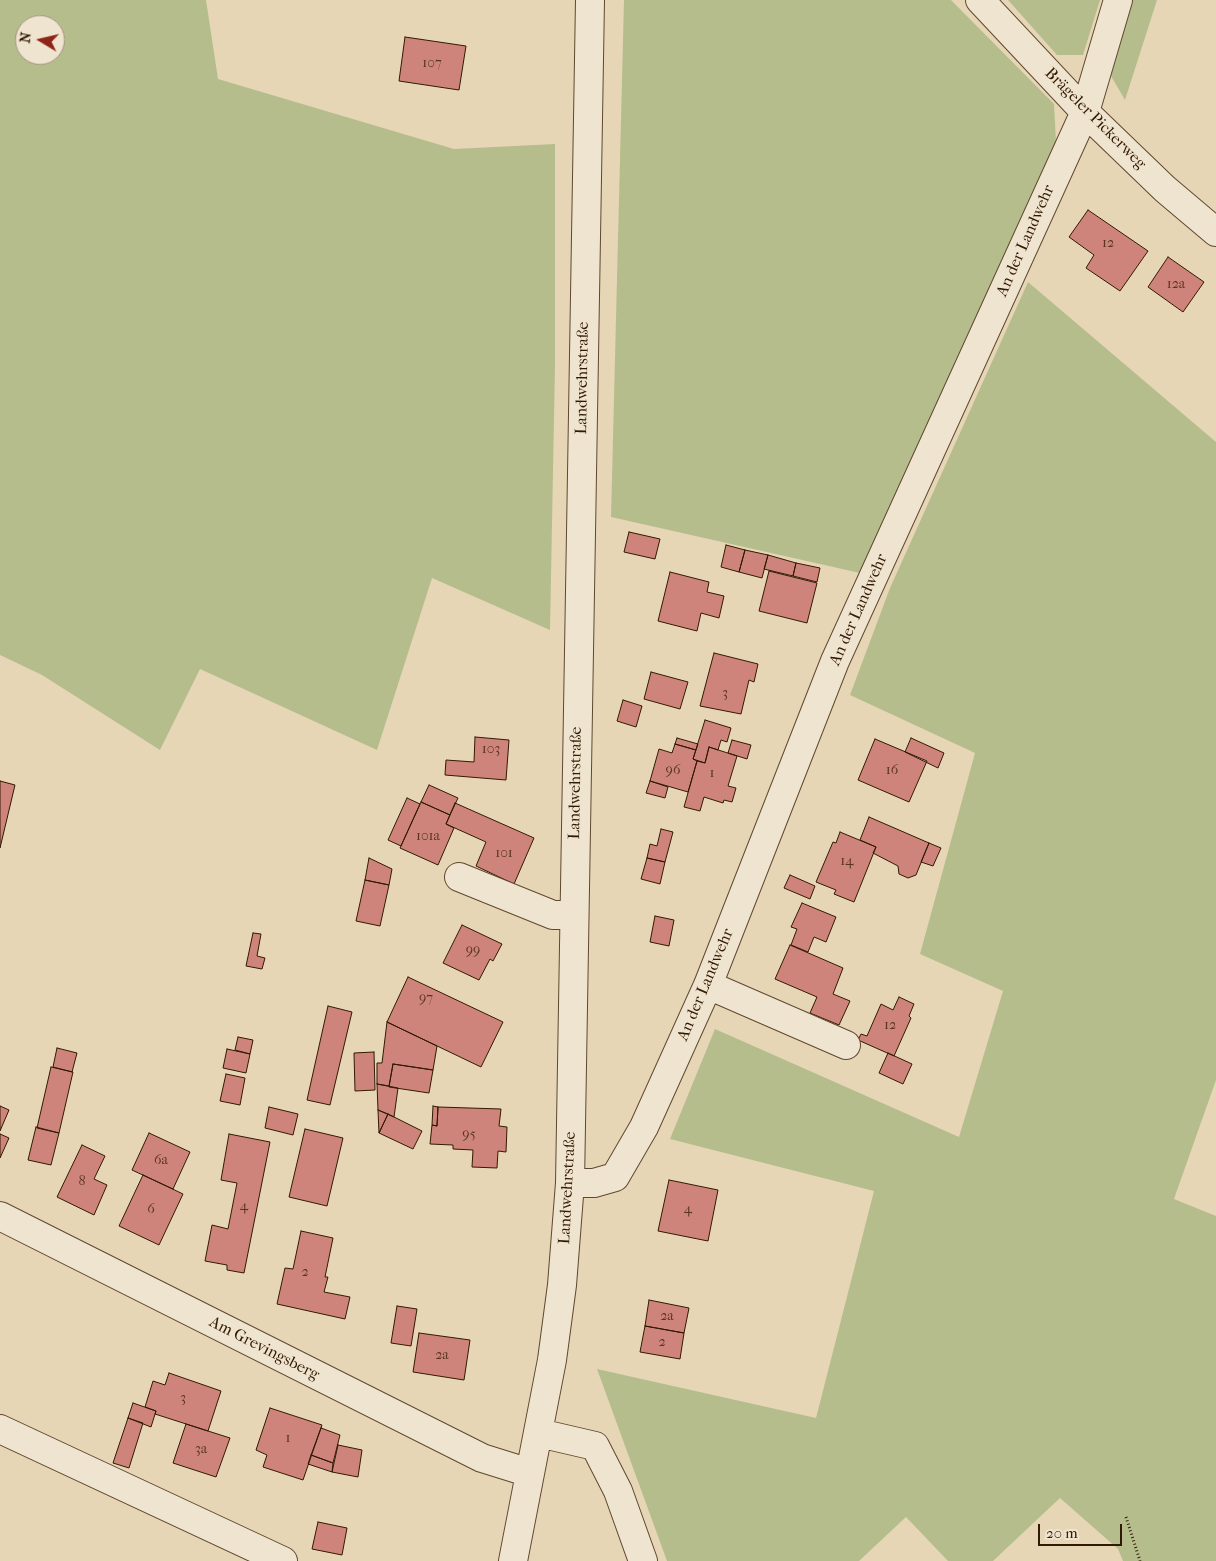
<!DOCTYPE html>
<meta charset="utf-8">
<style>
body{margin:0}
#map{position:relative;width:1216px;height:1561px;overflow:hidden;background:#e6d6b5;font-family:"IM FELL French Canon",serif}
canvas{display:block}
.north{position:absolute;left:15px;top:15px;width:50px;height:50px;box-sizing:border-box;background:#efe4cf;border:1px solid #a3937d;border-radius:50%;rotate:279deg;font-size:14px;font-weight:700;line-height:20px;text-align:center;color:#321903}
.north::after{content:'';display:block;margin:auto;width:18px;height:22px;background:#8f2418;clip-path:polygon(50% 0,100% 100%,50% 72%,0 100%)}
.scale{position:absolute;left:1038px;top:1524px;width:84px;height:22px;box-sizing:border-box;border:2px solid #321903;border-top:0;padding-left:6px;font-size:15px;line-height:18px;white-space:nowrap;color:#321903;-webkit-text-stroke:4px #efe4cf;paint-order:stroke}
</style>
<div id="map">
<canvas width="1216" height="1561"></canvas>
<div class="north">N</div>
<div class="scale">20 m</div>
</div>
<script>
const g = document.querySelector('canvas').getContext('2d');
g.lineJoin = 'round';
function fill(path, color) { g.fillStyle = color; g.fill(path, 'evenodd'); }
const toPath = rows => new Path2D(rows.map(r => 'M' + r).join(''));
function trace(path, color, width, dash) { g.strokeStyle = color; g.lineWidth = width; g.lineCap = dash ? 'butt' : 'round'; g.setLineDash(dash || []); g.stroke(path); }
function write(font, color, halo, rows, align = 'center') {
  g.font = font + ' "IM FELL French Canon",serif'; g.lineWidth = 4.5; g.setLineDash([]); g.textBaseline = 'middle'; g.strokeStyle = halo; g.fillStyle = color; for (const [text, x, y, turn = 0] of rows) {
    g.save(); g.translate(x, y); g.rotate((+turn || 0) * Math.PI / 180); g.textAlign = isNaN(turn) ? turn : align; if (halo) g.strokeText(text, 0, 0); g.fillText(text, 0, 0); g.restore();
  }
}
fill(toPath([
 [0,0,206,0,218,79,454,149,555,144,555,365,550,630,432,578,377,750,200,669,160,750,42,675,0,655],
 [25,25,55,25,55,55,25,55],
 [624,0,951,0,1054,104,1056,142,860,573,611,517],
 [1008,0,1100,0,1083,55,1057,55],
 [1130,0,1157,0,1125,100,1111,76],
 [1028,282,1216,442,1216,1080,1174,1199,1216,1216,1216,1561,1123,1561,1118,1549,1060,1498,993,1561,948,1561,906,1517,859,1561,667,1561,597,1369,816,1418,874,1191,670,1139,715,1029,959,1137,1003,991,920,954,975,753,850,695,890,588]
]), '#b6bd8c');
const building = toPath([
 [405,37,466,46,459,90,399,81,405,37],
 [1088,210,1148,251,1120,291,1086,268,1094,255,1069,237,1088,210],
 [1168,257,1204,282,1183,312,1148,287,1168,257],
 [629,532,660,539,655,559,624,552,629,532],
 [726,545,745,550,739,572,721,567,726,545],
 [745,550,768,555,762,578,739,572,745,550],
 [768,555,796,563,793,576,764,569,768,555],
 [796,563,820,568,817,582,793,576,796,563],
 [769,571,817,583,807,623,759,611,769,571],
 [670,572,709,582,707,592,724,596,719,618,701,613,697,631,658,621,670,572],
 [714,653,758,664,754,682,749,680,741,714,700,706,714,653],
 [651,672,688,682,680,709,644,699,651,672],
 [623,700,642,706,636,727,617,721,623,700],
 [705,720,731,728,727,742,721,740,718,750,709,747,705,763,693,759,705,720],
 [475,737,509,740,506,780,445,775,446,760,474,762,475,737],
 [677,738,698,744,696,750,675,744,677,738],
 [911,738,944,753,938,768,905,752,911,738],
 [875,739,927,761,909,802,858,780,875,739],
 [732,740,751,745,747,759,728,753,732,740],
 [675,744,696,750,693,759,697,761,688,792,650,781,659,749,672,753,675,744],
 [709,747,737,756,728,786,736,788,732,802,724,800,723,803,704,797,700,811,684,807,697,761,705,763,709,747],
 [0,781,15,785,0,848,0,781],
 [650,781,668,787,665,798,646,793,650,781],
 [429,785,458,798,450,815,421,802,429,785],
 [407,798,420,804,401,846,388,840,407,798],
 [421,802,450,815,446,824,454,828,438,865,400,848,421,802],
 [455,803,534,838,514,884,476,866,486,842,446,824,455,803],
 [869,817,929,843,916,875,908,878,899,874,898,866,873,853,876,847,860,840,869,817],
 [661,829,673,832,665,862,647,858,650,844,657,846,661,829],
 [840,832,876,847,854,902,834,894,836,890,816,882,833,842,836,843,840,832],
 [929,843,941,848,933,866,921,862,929,843],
 [369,858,392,869,389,885,365,880,369,858],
 [647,858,665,862,660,884,641,879,647,858],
 [790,875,815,886,810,899,784,888,790,875],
 [365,880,389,885,380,926,356,921,365,880],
 [802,903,836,917,826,942,814,937,808,952,791,945,797,929,791,927,802,903],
 [655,916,674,920,669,946,650,942,655,916],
 [462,925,502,944,493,961,490,959,479,980,443,963,462,925],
 [253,933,261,934,257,956,265,958,262,969,246,966,253,933],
 [790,945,843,968,833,994,850,1001,839,1025,810,1013,817,997,775,979,790,945],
 [408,977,503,1022,481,1067,387,1022,408,977],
 [899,997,914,1004,909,1016,911,1018,894,1056,858,1040,861,1034,867,1036,881,1004,893,1010,899,997],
 [328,1006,352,1012,330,1105,307,1100,328,1006],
 [387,1022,437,1046,433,1070,393,1064,389,1086,377,1084,377,1063,382,1063,387,1022],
 [238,1037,253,1040,250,1054,235,1050,238,1037],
 [57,1048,77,1053,72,1072,53,1067,57,1048],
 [227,1049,250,1054,246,1073,223,1068,227,1049],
 [374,1052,375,1090,355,1091,354,1053,374,1052],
 [888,1053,912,1064,903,1084,879,1073,888,1053],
 [393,1064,433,1070,429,1093,389,1087,393,1064],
 [51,1067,73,1072,59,1133,37,1128,51,1067],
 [226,1074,245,1078,240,1105,220,1101,226,1074],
 [377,1084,398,1088,394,1117,378,1110,377,1084],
 [0,1106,9,1110,0,1131,0,1106],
 [433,1106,438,1107,437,1126,432,1125,433,1106],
 [269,1107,298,1114,293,1135,265,1128,269,1107],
 [438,1107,501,1109,499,1126,507,1127,506,1152,498,1151,497,1168,472,1167,473,1150,453,1149,453,1145,430,1144,432,1125,437,1126,438,1107],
 [378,1110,388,1114,379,1133,378,1110],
 [388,1114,422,1131,413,1149,379,1133,388,1114],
 [36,1127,59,1133,51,1165,28,1160,36,1127],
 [305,1129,343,1138,327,1206,289,1197,305,1129],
 [149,1133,190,1152,173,1189,132,1170,149,1133],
 [0,1134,9,1138,0,1158,0,1134],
 [229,1134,270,1142,244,1273,227,1270,227,1265,205,1261,212,1225,228,1229,237,1183,221,1180,229,1134],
 [82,1145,105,1156,94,1179,107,1185,94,1215,57,1197,82,1145],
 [143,1175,183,1194,159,1245,119,1226,143,1175],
 [669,1180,718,1190,708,1241,658,1231,669,1180],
 [301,1231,333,1238,325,1277,328,1277,324,1292,350,1297,345,1319,277,1304,285,1268,293,1269,301,1231],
 [649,1300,689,1308,684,1333,645,1326,649,1300],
 [397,1306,417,1309,411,1346,391,1343,397,1306],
 [645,1326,684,1333,680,1359,640,1352,645,1326],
 [419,1333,470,1340,464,1380,413,1372,419,1333],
 [169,1373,221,1391,208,1431,155,1414,156,1411,145,1407,153,1381,165,1385,169,1373],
 [133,1403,156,1411,151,1427,128,1418,133,1403],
 [270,1408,322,1425,303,1480,263,1467,267,1455,256,1450,270,1408],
 [128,1418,143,1423,129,1468,113,1463,128,1418],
 [186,1424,230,1438,216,1477,173,1463,186,1424],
 [321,1428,340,1435,333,1463,311,1455,321,1428],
 [338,1445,362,1450,358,1477,332,1472,338,1445],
 [311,1455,333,1463,332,1472,308,1464,311,1455],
 [318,1522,347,1528,342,1555,312,1549,318,1522]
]);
fill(building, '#ce847a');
trace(building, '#321903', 1);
const minor = toPath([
 [980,0,1085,112,1165,189,1216,232],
 [459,877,553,915,574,915],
 [708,985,846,1045],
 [570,1183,594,1183,615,1177,644,1127,708,985,835,661,1085,112,1118,0],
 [0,1216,482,1458,530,1473],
 [0,1429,283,1561],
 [539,1433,595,1446,618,1491,643,1561],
 [513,1561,552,1360,562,1285,570,1183,590,0]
]);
trace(minor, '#5f4830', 30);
trace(toPath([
 [1126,1517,1140,1561]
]), '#321903', 3, [1, 2.5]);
trace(minor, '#efe4cf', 28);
write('14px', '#593421', null, [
 ["107",432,64],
 ["12",1108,244],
 ["12a",1176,285],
 ["3",725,694],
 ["103",491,750],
 ["96",673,771],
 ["16",892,771],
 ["1",712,774],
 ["101a",428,837],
 ["101",504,854],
 ["14",847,862],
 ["99",473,951],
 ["97",426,999],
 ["12",890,1026],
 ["95",469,1135],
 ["6a",161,1161],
 ["8",82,1182],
 ["4",244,1207],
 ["6",151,1210],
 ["4",688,1210],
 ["2",305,1273],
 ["2a",667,1317],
 ["2",662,1343],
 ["2a",442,1356],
 ["3",183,1399],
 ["1",288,1439],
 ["3a",201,1450]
]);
write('16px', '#321903', '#efe4cf', [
 ["Brägeler Pickerweg",1095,119,45],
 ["An der Landwehr",1026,241,-66],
 ["Landwehrstraße",583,378,-89],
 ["An der Landwehr",859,610,-66],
 ["Landwehrstraße",576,783,-89],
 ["An der Landwehr",706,985,-67],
 ["Landwehrstraße",568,1188,-87],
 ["Am Grevingsberg",264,1349,27]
]);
</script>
